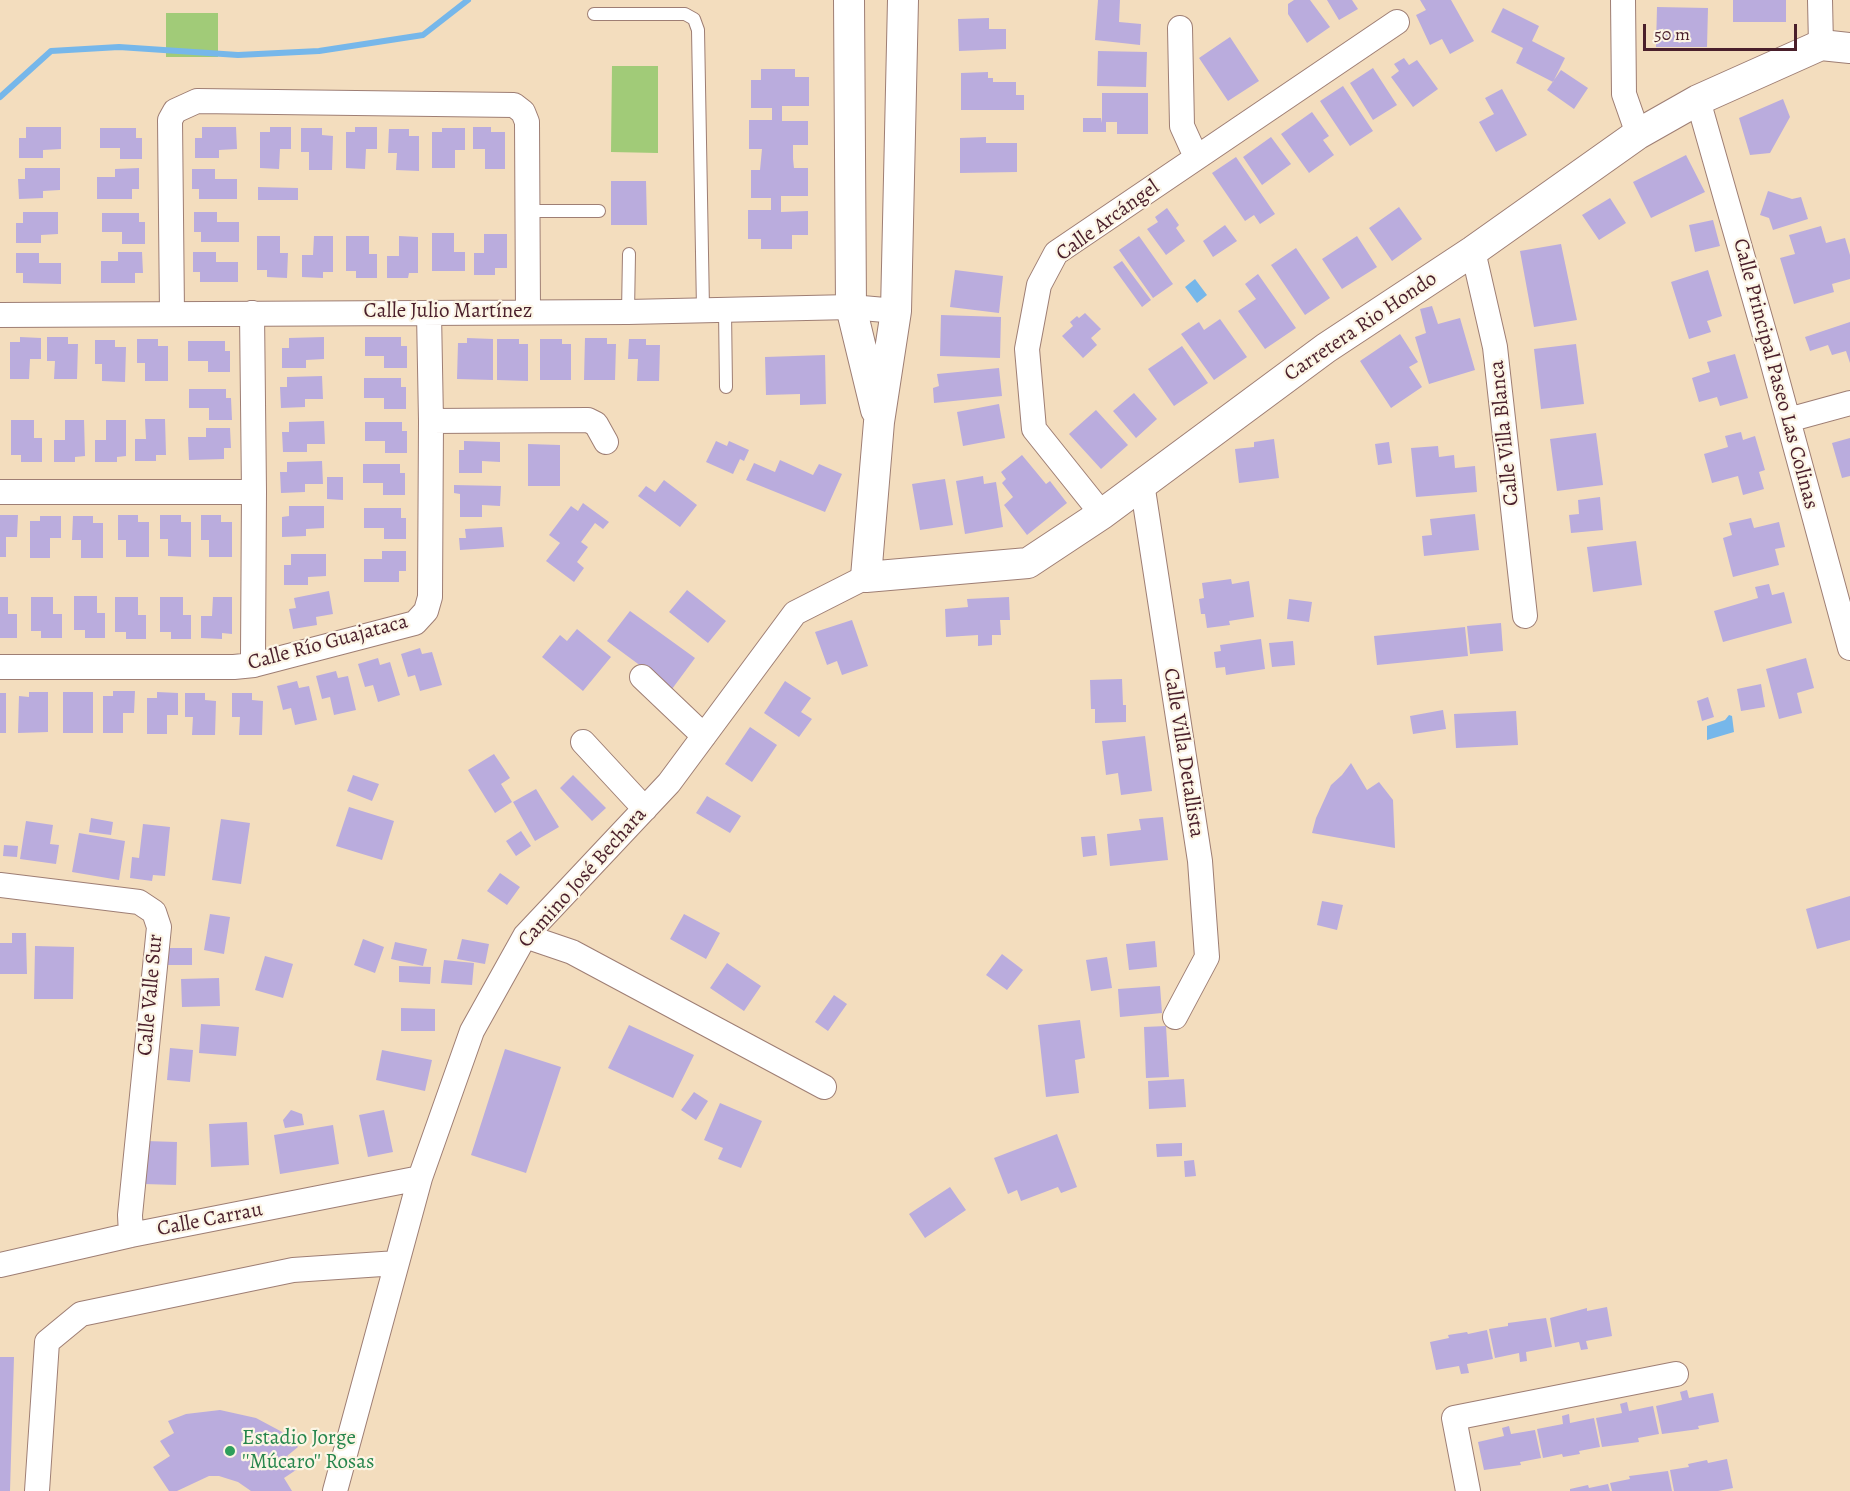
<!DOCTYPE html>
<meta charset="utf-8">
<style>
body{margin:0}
#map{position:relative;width:1850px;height:1491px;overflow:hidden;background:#f3ddbe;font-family:Alegreya,serif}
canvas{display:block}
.scale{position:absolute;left:1643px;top:24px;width:154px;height:27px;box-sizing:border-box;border:3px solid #4a1f2b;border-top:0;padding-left:8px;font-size:18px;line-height:21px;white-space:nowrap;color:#4a1f2b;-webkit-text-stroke:4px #fcf5e5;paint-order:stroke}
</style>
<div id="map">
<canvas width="1850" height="1491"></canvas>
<div class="scale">50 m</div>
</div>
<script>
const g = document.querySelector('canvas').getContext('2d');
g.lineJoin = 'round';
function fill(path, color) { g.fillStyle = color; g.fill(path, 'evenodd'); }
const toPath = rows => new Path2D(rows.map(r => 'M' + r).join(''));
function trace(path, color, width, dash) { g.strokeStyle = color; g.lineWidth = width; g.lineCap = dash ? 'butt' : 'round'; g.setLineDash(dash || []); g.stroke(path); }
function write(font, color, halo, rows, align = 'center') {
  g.font = font + ' Alegreya,serif'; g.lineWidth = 4.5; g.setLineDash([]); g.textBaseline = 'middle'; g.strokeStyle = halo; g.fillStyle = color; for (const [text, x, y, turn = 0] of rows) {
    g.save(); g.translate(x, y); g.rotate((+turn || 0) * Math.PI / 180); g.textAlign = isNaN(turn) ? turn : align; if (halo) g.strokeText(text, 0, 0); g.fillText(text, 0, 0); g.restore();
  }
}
fill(toPath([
 [166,13,218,13,218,57,166,57],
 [612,66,658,66,658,153,611,152]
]), '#a1cb78');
fill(toPath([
 [1195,279,1207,295,1197,303,1185,287],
 [1729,715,1732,716,1734,732,1707,740,1707,726,1725,720]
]), '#76b7ea');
trace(toPath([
 [0,97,51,51,119,47,238,55,319,51,423,35,468,0]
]), '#76b7ea', 6);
fill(toPath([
 [1098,0,1120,0,1119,22,1141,24,1140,45,1095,40],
 [1294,0,1310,0,1330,27,1307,43,1288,14,1288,4],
 [1327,0,1352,0,1358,9,1339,20],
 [1420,0,1451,0,1474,41,1450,54,1442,39,1430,45,1416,15,1426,10],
 [1733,0,1786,0,1786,22,1733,22],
 [1657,7,1708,8,1707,47,1656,47],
 [1503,8,1539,26,1532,41,1565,58,1553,82,1516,63,1523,48,1491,32],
 [989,18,989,29,1006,29,1006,49,959,51,958,19],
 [1230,37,1259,81,1228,101,1199,58],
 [1098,51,1147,52,1146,87,1097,86],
 [1404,58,1409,65,1417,60,1438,89,1413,107,1391,77,1399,71,1394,64],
 [1373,68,1397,105,1373,120,1350,83],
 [761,69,795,69,795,77,809,77,809,106,782,106,782,121,808,121,808,145,793,145,793,159,794,168,808,168,808,196,781,196,781,212,808,211,808,235,792,235,792,249,761,249,761,239,748,239,748,210,771,210,771,198,751,198,751,170,760,170,762,149,749,149,749,120,772,120,772,108,751,108,751,80,761,80],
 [1561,70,1588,88,1574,109,1547,90],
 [988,72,988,78,993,78,993,82,1016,82,1016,95,1024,95,1024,110,961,110,961,73],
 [1343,86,1373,131,1350,146,1320,101],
 [1502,89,1527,135,1496,152,1479,122,1494,114,1485,98],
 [1102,93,1148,93,1148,134,1117,134,1117,122,1106,122,1106,132,1083,132,1083,118,1101,118,1102,123],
 [1783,99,1790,117,1770,153,1750,155,1739,118],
 [1312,112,1329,136,1323,140,1334,155,1309,173,1281,134],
 [26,127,61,127,61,149,43,150,43,158,19,158,19,138,26,138],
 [202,127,236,127,237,149,219,150,219,158,195,158,195,138,202,138],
 [270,127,291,127,291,149,280,149,279,169,260,168,260,132,270,132],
 [355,127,377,127,377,149,366,149,365,169,346,168,346,132,355,132],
 [473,127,491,127,491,132,505,132,505,169,485,169,485,149,473,149],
 [100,128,136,128,136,138,142,138,142,159,120,159,120,148,100,148],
 [301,128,322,128,322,135,333,136,332,170,309,170,309,152,301,152],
 [442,128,465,128,465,150,455,150,455,168,432,168,432,132,442,132],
 [389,129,409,129,409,136,419,136,419,171,396,170,397,153,388,153],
 [986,137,986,143,1017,143,1017,172,960,173,960,138],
 [1271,137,1291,164,1262,185,1243,157],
 [1686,155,1705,192,1651,218,1633,182],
 [1236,157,1275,214,1260,224,1254,215,1245,221,1212,173],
 [25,168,60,168,60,190,43,191,43,198,19,199,18,179,25,179],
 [139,168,139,189,132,189,132,199,97,199,97,177,115,177,115,169],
 [192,169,215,169,215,179,237,179,237,199,199,199,199,189,192,189],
 [611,181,646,181,647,225,611,225],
 [258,187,298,188,298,200,258,200],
 [1768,191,1792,199,1801,197,1808,219,1773,230,1769,218,1760,215],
 [1610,198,1626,223,1599,240,1582,215],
 [1399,207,1422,239,1392,261,1369,228],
 [1167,208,1179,225,1176,228,1185,241,1166,255,1147,229,1158,222,1155,217],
 [23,212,58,212,58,234,41,235,41,243,16,243,16,223,23,223],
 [194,212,217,212,217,222,239,222,239,242,201,242,201,232,194,232],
 [102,213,139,213,139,222,145,222,145,244,122,244,122,232,102,232],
 [1713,220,1720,246,1695,252,1689,225],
 [1225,225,1237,241,1213,257,1203,241],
 [1821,226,1826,243,1845,238,1850,255,1850,279,1832,284,1834,292,1794,304,1780,258,1795,254,1789,235],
 [432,233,454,233,454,252,465,252,465,271,432,271],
 [484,234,507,234,507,268,495,268,495,275,474,275,474,253,484,253],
 [257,236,280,236,280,253,288,253,287,278,267,277,267,270,257,270],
 [314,236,333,236,333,272,323,272,323,278,302,277,302,255,313,255],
 [346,236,369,236,369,254,377,254,377,278,356,278,356,271,346,271],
 [399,236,418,237,418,273,409,273,408,278,387,278,387,256,399,256],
 [1139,236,1173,284,1153,298,1119,250],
 [1357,236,1377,267,1342,289,1322,259],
 [1561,244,1577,320,1534,327,1520,251],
 [1296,248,1330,298,1305,315,1271,265],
 [118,252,142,252,143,273,135,273,135,283,101,283,101,261,118,261],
 [193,252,216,252,216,262,238,262,238,282,200,282,200,272,193,272],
 [16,253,39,253,39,263,61,263,61,284,23,283,23,273,16,273],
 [1122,261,1151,300,1142,307,1113,267],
 [955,270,1003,276,999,313,950,307],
 [1708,270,1722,316,1707,321,1711,332,1689,339,1671,282],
 [1258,274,1296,328,1265,349,1238,311,1256,299,1245,284],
 [1432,306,1438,324,1460,318,1475,370,1429,384,1415,337,1426,333,1420,309],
 [1085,313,1101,329,1091,338,1097,345,1083,358,1062,336,1073,326,1070,322,1077,316,1079,318],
 [941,315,1001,317,1000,358,940,356],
 [1220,319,1247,357,1214,380,1181,334,1199,322,1204,330],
 [1850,322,1850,363,1846,351,1832,355,1828,345,1810,351,1805,337],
 [1400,334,1418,362,1409,367,1422,387,1391,408,1360,361],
 [20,337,41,338,41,359,30,359,29,379,10,379,10,342,20,342],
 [47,337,68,337,68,344,78,344,77,379,54,379,55,361,47,361],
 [324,337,324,359,306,360,306,368,282,368,282,348,289,348,289,338],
 [365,337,401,337,401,346,407,346,407,368,384,368,384,356,365,356],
 [467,338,493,339,493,380,457,379,458,343,467,343],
 [585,338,607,338,607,344,616,344,615,380,584,380],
 [137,339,158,339,158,346,168,346,168,381,145,381,145,363,137,363],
 [497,339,519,339,519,344,528,344,528,381,497,380],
 [540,339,562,339,562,344,571,344,571,380,540,380],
 [629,339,646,339,646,345,660,345,659,381,637,381,638,359,628,359],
 [95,340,115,340,115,347,126,347,125,382,102,381,102,364,95,364],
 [188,341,225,341,225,351,230,351,230,372,208,372,208,361,188,361],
 [1576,344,1584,404,1541,409,1534,349],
 [1182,346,1208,383,1174,406,1148,369],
 [1735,354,1748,398,1720,406,1717,397,1699,402,1692,378,1710,372,1707,362],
 [825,355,826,404,800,405,800,394,766,395,765,357],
 [999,368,1002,396,934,403,933,388,939,386,937,374],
 [322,376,323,399,305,399,305,407,281,408,280,387,287,387,287,377],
 [364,378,401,378,401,387,406,387,406,409,384,409,384,398,364,398],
 [189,389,226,389,226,398,231,398,232,420,209,420,209,408,189,408],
 [1134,393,1157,419,1136,438,1113,411],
 [999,404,1005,438,963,446,957,412],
 [1096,410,1128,445,1101,469,1069,434],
 [145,419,165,419,166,455,156,455,156,461,135,461,135,439,146,439],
 [11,420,34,420,34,438,42,438,42,462,21,462,21,455,11,455],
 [65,420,84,420,85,456,75,457,75,462,54,462,54,440,65,440],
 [106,420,126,420,126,456,117,457,117,462,95,462,95,440,106,440],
 [324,421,325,444,307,444,307,452,283,452,282,432,289,432,289,422],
 [365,422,402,422,402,431,407,431,407,453,385,453,385,441,365,441],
 [206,428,230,428,231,448,224,448,224,459,189,460,188,437,206,437],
 [1741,432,1743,440,1755,436,1765,470,1759,472,1764,489,1743,495,1738,476,1712,483,1704,454,1728,447,1725,436],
 [1596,433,1603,485,1557,491,1550,439],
 [1850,438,1850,476,1842,478,1832,443],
 [1274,439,1279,478,1239,483,1235,449,1254,447,1254,442],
 [464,441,500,442,500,462,482,461,482,473,459,473,459,450,464,450],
 [716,441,727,446,729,441,749,450,744,461,740,459,733,474,706,462],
 [1389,442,1392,463,1378,465,1375,444],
 [528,444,560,445,560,486,528,486],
 [1438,446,1439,457,1454,455,1455,468,1475,466,1477,492,1416,497,1411,448],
 [1022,455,1046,484,1050,481,1067,503,1027,535,1004,505,1013,497,1002,483,1006,479,1001,472],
 [780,460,813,475,819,464,842,474,825,512,746,480,754,463,775,472],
 [322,461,323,484,305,484,305,492,281,493,280,472,287,472,287,462],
 [363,464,400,464,400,473,405,473,405,495,383,495,383,483,363,483],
 [983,476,984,484,996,482,1003,527,965,534,956,481],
 [327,477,343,477,343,500,327,499],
 [945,479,953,525,920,530,912,484],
 [664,480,697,505,680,527,638,496,646,486,655,492],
 [454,485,501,486,500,506,482,505,482,517,460,517,460,494,454,493],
 [1600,497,1603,530,1571,533,1569,515,1579,514,1578,500],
 [583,503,609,522,603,529,595,523,581,542,588,547,577,562,584,568,574,582,546,561,560,543,549,535,571,506,578,511],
 [289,506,324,506,324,528,306,529,306,536,282,537,282,517,289,516],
 [364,508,401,508,401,518,406,518,406,539,384,539,384,528,364,528],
 [1475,514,1479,550,1424,556,1422,536,1432,535,1430,519],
 [0,515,18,515,17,537,6,537,6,557,0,557],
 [118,515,138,515,138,522,149,522,149,557,126,557,126,540,118,540],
 [160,515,181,515,181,522,191,522,191,557,168,556,168,539,160,539],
 [201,515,221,515,221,522,232,522,232,557,209,557,209,540,201,540],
 [40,516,61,516,61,538,50,538,50,558,30,558,30,521,40,521],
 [73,516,93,516,93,523,103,523,103,558,81,558,81,540,72,540],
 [1751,518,1754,528,1779,522,1785,547,1775,549,1779,565,1733,577,1723,538,1732,535,1729,523],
 [502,527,504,547,460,550,459,538,466,538,465,529],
 [1636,541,1642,585,1593,592,1587,547],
 [382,551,406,551,406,571,399,571,399,582,364,582,364,559,382,559],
 [291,554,326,554,326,576,308,577,308,585,284,585,284,565,291,565],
 [1231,579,1232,584,1249,581,1254,617,1229,621,1230,625,1207,628,1205,614,1201,614,1199,599,1204,598,1202,583],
 [1769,584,1772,595,1784,592,1792,623,1723,642,1714,611,1758,598,1755,587],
 [687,590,726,621,708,643,669,612],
 [329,591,333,614,316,617,317,625,293,629,289,609,296,608,294,598],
 [74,596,97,596,97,613,105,613,105,638,85,638,85,630,74,630],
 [0,597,8,597,8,614,17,614,17,638,0,638],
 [31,597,53,597,53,614,62,614,62,638,41,638,41,631,31,631],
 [115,597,138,597,138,615,146,615,146,639,126,639,126,632,115,632],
 [160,597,183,597,183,615,191,615,191,639,171,639,171,632,160,632],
 [213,597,232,597,232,634,222,633,222,639,201,638,201,616,212,616],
 [1009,597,1010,620,1000,620,1001,635,992,635,992,645,978,646,978,635,946,637,945,609,968,607,967,599],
 [1289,599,1312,602,1309,622,1287,619],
 [630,611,695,658,672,689,607,641],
 [852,620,868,666,842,675,837,661,827,665,815,632],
 [1501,623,1503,651,1470,654,1467,626],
 [1465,627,1468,656,1377,665,1374,636],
 [577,629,611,657,583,691,542,657,560,635,567,641],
 [1261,639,1265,669,1226,675,1225,667,1216,668,1214,652,1221,651,1220,645],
 [1293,641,1295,665,1272,667,1269,643],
 [420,648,422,654,432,652,442,685,420,691,415,675,408,677,401,654],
 [378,658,380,665,390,662,400,695,378,702,373,685,365,687,358,664],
 [1806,658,1814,688,1797,693,1802,713,1779,719,1766,669],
 [336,671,338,678,348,676,356,710,334,715,330,697,322,699,316,676],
 [1122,679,1123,705,1126,705,1126,722,1095,723,1095,709,1091,709,1090,680],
 [297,681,299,688,309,686,317,720,295,725,291,708,283,710,277,686],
 [785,681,811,698,801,712,812,719,799,737,764,713],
 [1761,684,1765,707,1741,711,1737,689],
 [113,691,135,691,134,713,123,713,123,733,103,733,103,696,113,696],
 [29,692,48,692,48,732,18,733,19,696,29,697],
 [63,692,93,692,93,733,63,733],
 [157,692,178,693,178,715,167,715,167,734,147,734,147,698,157,698],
 [0,693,6,693,6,733,0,733],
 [185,693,205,693,205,700,216,701,215,735,192,735,193,717,185,717],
 [232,693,252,693,252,700,263,701,262,735,239,735,240,717,232,717],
 [1708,697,1714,717,1702,721,1697,701],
 [1443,710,1446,729,1413,734,1410,716],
 [1516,711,1518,745,1456,748,1454,714],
 [750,727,777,745,752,782,725,764],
 [1145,736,1152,791,1121,795,1118,773,1106,775,1102,741],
 [494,754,510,778,501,784,512,802,495,813,468,770],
 [1351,763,1367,790,1379,782,1393,800,1395,848,1312,833,1316,818,1331,785,1342,775],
 [353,775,379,784,372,801,347,791],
 [573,775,606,808,592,821,560,788],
 [536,789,559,827,535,841,513,802],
 [707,796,741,816,730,833,696,813],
 [349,807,394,821,382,860,336,846],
 [1163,817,1168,860,1110,866,1107,834,1141,830,1139,819],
 [91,818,113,822,111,835,89,832],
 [221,819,250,823,241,884,212,880],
 [26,821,53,825,50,844,59,845,56,864,20,859],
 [143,824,170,827,165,876,153,875,152,881,130,878,132,857,139,858],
 [521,831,531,846,516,856,506,841],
 [79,833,125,841,119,880,72,872],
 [1095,836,1097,855,1083,857,1081,837],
 [4,845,18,846,17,857,3,856],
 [500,873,520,887,507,905,487,891],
 [1850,896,1850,940,1817,949,1806,909],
 [1322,901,1343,905,1337,930,1317,925],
 [210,914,230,917,224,954,204,950],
 [684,914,720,933,706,959,670,939],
 [12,933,26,933,27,974,0,974,0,943,12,943],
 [363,939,384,947,375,973,354,965],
 [462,939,489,944,485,964,457,959],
 [1155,941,1157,967,1129,970,1126,944],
 [395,942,427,949,423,966,391,959],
 [35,946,74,947,73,999,34,999],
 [166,948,192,948,192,965,166,965],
 [1002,954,1023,970,1007,990,986,975],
 [265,956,293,964,283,998,255,990],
 [1107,957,1112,988,1091,991,1086,960],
 [444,960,474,963,472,985,441,983],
 [727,963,761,986,744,1011,710,988],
 [399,966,431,967,430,984,399,982],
 [219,978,220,1006,182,1007,181,979],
 [1160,986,1162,1013,1120,1017,1118,989],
 [834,995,847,1004,828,1031,815,1022],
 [401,1008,435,1009,435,1031,401,1031],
 [1080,1020,1085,1058,1075,1060,1079,1093,1046,1097,1038,1025],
 [201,1024,239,1027,236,1056,199,1053],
 [629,1025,694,1055,673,1098,608,1068],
 [1166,1026,1169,1077,1146,1078,1144,1027],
 [170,1048,193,1050,190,1082,167,1080],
 [505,1049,561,1067,526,1173,471,1155],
 [382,1050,432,1060,425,1091,376,1080],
 [1184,1079,1186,1107,1149,1109,1148,1081],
 [694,1092,708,1101,696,1120,681,1110],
 [720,1103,762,1121,741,1168,718,1159,723,1148,704,1140],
 [291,1110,302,1114,304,1125,285,1128,283,1120],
 [384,1110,393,1152,368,1157,359,1115],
 [247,1122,249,1165,211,1167,209,1124],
 [333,1125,339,1164,280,1174,274,1135],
 [1057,1134,1077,1187,1061,1193,1058,1187,1021,1201,1017,1190,1008,1194,994,1158],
 [146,1141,177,1142,176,1185,144,1184],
 [1182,1143,1182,1156,1157,1157,1156,1144],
 [1194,1160,1196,1176,1185,1177,1184,1161],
 [950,1187,966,1210,925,1238,909,1214],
 [1607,1307,1612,1336,1586,1341,1588,1349,1581,1350,1579,1342,1555,1347,1550,1318,1587,1308,1587,1311],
 [1546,1318,1552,1347,1526,1352,1527,1361,1520,1362,1519,1353,1495,1358,1489,1329,1508,1326,1508,1323],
 [1487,1330,1493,1359,1467,1364,1469,1373,1461,1374,1459,1366,1436,1370,1430,1342,1449,1338,1448,1335,1467,1332,1468,1334],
 [0,1357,14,1357,10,1491,0,1491],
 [1687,1390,1689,1398,1713,1393,1719,1422,1698,1426,1699,1429,1662,1434,1656,1406,1682,1400,1680,1392],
 [1627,1402,1629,1411,1653,1406,1659,1434,1638,1438,1639,1442,1602,1447,1596,1418,1622,1413,1620,1404],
 [220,1410,256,1418,286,1434,298,1447,287,1456,299,1468,284,1478,292,1491,251,1491,238,1482,219,1476,209,1476,177,1491,169,1491,153,1467,170,1456,160,1441,174,1433,168,1421,186,1414],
 [1569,1414,1570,1423,1594,1418,1600,1447,1579,1451,1580,1454,1563,1457,1562,1454,1543,1458,1537,1429,1563,1424,1562,1416],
 [1509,1426,1511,1434,1535,1430,1541,1458,1520,1462,1521,1465,1484,1470,1478,1442,1504,1436,1502,1428],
 [1727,1459,1733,1488,1718,1491,1674,1491,1670,1470,1689,1467,1688,1464,1707,1460,1708,1463],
 [1668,1471,1672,1491,1612,1491,1610,1483,1630,1479,1629,1476],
 [1608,1484,1610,1491,1570,1491,1570,1489,1588,1485,1589,1488]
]), '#baacdd');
const service = toPath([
 [594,14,685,14,694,19,698,30,703,309],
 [529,211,599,211],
 [725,311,726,387],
 [628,312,629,254]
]);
const minor = toPath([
 [1623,0,1624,94,1638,134],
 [1820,0,1821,45],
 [1180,28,1182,126,1196,157],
 [1698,100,1768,346,1850,648],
 [1473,251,1495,347,1525,616],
 [172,313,170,120,175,111,197,101,514,105,523,112,527,122,528,312],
 [252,313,254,492,253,655,254,665],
 [0,315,628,312,851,307,896,311],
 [1788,420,1850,403],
 [431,421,588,420,596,424,606,442],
 [1142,483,1200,861,1207,957,1175,1017],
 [0,492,254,492],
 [1102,514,1034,429,1027,349,1039,285,1056,253,1397,22],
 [0,667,234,667,254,665,415,623,426,611,430,597,431,421,429,313],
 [642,677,704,736],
 [583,742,645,809],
 [0,885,139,902,154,912,159,927,130,1215,131,1235],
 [525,936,572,952,824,1087],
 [0,1265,131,1235,420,1178],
 [37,1491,47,1342,81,1314,293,1270,397,1263],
 [335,1491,420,1178,472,1031,525,936,669,783,795,613,866,577],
 [1468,1491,1454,1418,1676,1374]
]);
const tertiary = toPath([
 [849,0,851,307,876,410],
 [903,0,896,311,879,422,866,577,1028,563,1102,514,1326,348,1473,251,1638,134,1698,100,1821,45,1850,48]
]);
trace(service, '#9e7e74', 14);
trace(minor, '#9e7e74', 26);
trace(tertiary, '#9e7e74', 32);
trace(service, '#fff', 12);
trace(minor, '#fff', 24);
trace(tertiary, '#fff', 30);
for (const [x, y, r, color] of [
 [230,1451,6,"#2e9e5b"]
]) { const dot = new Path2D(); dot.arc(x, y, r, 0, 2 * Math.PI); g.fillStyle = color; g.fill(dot); trace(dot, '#fcf5e5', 2); }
write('21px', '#4a1f2b', '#fcf5e5', [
 ["Calle Arcángel",1108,221,-36],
 ["Calle Julio Martínez",448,312],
 ["Carretera Rio Hondo",1361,327,-34],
 ["Calle Principal Paseo Las Colinas",1775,374,75],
 ["Calle Villa Blanca",1505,433,-96],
 ["Calle Río Guajataca",328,643,-15],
 ["Calle Villa Detallista",1183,753,81],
 ["Camino José Bechara",583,878,-48],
 ["Calle Valle Sur",151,995,-85],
 ["Calle Carrau",210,1220,-11]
]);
write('21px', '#27864d', '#fcf5e5', [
 ["Estadio Jorge",242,1439],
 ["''Múcaro'' Rosas",242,1463]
], 'left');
</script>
